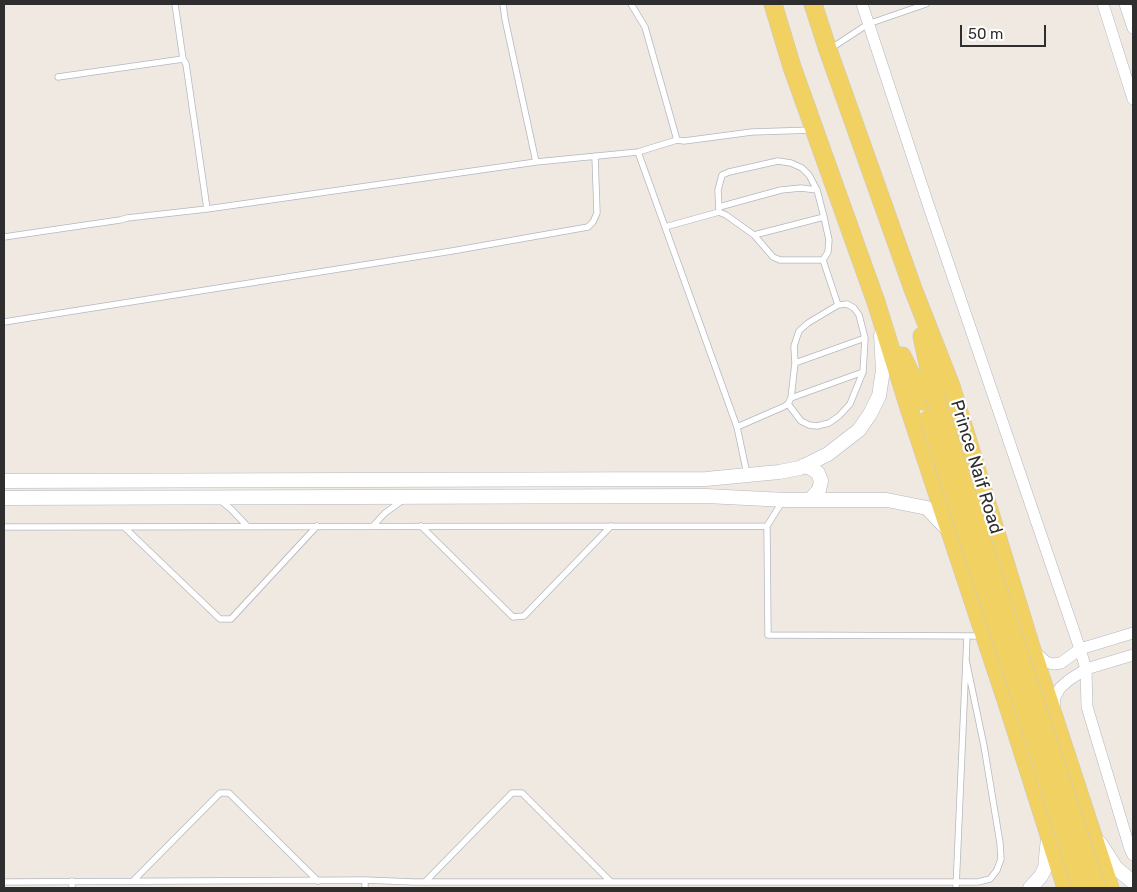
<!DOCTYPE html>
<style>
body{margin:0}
#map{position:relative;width:1137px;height:892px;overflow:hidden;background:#efe9e1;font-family:Rubik,sans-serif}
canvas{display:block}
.frame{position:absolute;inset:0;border:5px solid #2e2e2e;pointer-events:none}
.scale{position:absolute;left:960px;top:25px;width:86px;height:22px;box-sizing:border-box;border:2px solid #2e2e2e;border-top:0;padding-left:6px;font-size:15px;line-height:18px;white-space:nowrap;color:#2e2e2e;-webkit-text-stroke:4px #fff;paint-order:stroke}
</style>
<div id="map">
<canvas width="1137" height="892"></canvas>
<div class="frame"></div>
<div class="scale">50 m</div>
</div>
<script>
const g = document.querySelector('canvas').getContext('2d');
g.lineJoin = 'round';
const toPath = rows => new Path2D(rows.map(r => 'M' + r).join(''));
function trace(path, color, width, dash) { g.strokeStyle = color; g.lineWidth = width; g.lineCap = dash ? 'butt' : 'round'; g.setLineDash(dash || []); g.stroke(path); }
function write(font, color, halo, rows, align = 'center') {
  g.font = font + ' Rubik,sans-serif'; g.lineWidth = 4.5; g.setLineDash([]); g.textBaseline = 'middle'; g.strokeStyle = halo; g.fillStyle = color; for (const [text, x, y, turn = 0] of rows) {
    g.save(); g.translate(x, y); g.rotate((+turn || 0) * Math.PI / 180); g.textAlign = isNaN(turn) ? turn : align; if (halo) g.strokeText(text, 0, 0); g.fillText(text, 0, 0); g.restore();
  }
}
const service = toPath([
 [175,4,183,59,186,64,207,209],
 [503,4,505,19,536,162],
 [631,4,645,27,677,140],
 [830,49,868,24,926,4],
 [58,77,183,59],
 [638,152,737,427,747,474],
 [719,207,781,190,801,188,817,190],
 [719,212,718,190,722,175,729,172,778,161,791,163,802,168,809,175,817,190,824,217,829,240,828,252,823,260,838,305],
 [665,227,719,212,726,215,754,235,773,257,780,260,823,260],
 [754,235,824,217],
 [4,237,120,220,127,218,207,209,536,162,638,152,677,140,684,141,752,132,813,130],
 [4,322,452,251,588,227,593,222,597,213,595,156],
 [795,363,865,338],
 [791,398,863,372],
 [737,427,783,407,788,404,791,398,795,363,794,346,799,331,808,323,838,305,847,304,854,308,859,315,865,338,863,372,850,404,839,416,829,423,817,426,809,425,801,421,788,404],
 [221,501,231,509,247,526],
 [782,502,767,526,768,635,982,636],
 [373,526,385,513,403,500],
 [421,526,513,617,524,616,611,526],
 [4,527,767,526],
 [124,527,220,619,231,619,317,526],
 [72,881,72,888],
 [133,881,220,793,229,793,318,881],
 [4,882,365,880,414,882,978,882,990,879,997,870,1001,859,1000,843,984,746,966,660],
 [425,882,512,793,522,793,610,881],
 [365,888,365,880],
 [956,888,967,636]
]);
const minor = toPath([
 [862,4,928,204,1080,649,1086,669,1087,707,1130,849,1133,855],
 [1103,4,1133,99],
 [1125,4,1133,28],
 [1034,651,1046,662,1053,664,1061,663,1080,649,1133,633],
 [1054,709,1055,697,1060,688,1069,680,1086,669,1133,655]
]);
const tertiary = toPath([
 [803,466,811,468,818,473,821,481,819,490,810,500],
 [4,481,706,479,779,472,800,468,828,454,859,430,870,414,879,396,883,370,881,335],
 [4,498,706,496,786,500,887,500,927,508,948,530],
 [1100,843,1116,868,1133,882],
 [1030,888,1041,876,1045,868,1048,838]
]);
const primary = toPath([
 [773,4,792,67,876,302,909,408,1008,706,1066,888],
 [813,4,828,50,913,289,951,386,1032,650,1110,888],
 [922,336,935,397],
 [902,356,924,401]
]);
trace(service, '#b4b7c1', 7);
trace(minor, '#b4b7c1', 12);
trace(tertiary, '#b4b7c1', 15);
trace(primary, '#c9c9c9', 19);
trace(service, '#fff', 5.5);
trace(minor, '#fff', 11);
trace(tertiary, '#fff', 14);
trace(primary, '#f2d163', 18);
const primaryBridge = toPath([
 [935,397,1097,888],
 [929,418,1082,888]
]);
trace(primaryBridge, '#c9c9c9', 19, []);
trace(primaryBridge, '#f2d163', 18);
write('18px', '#2e2e2e', '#fff', [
 ["Prince Naif Road",976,467,73]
]);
</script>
